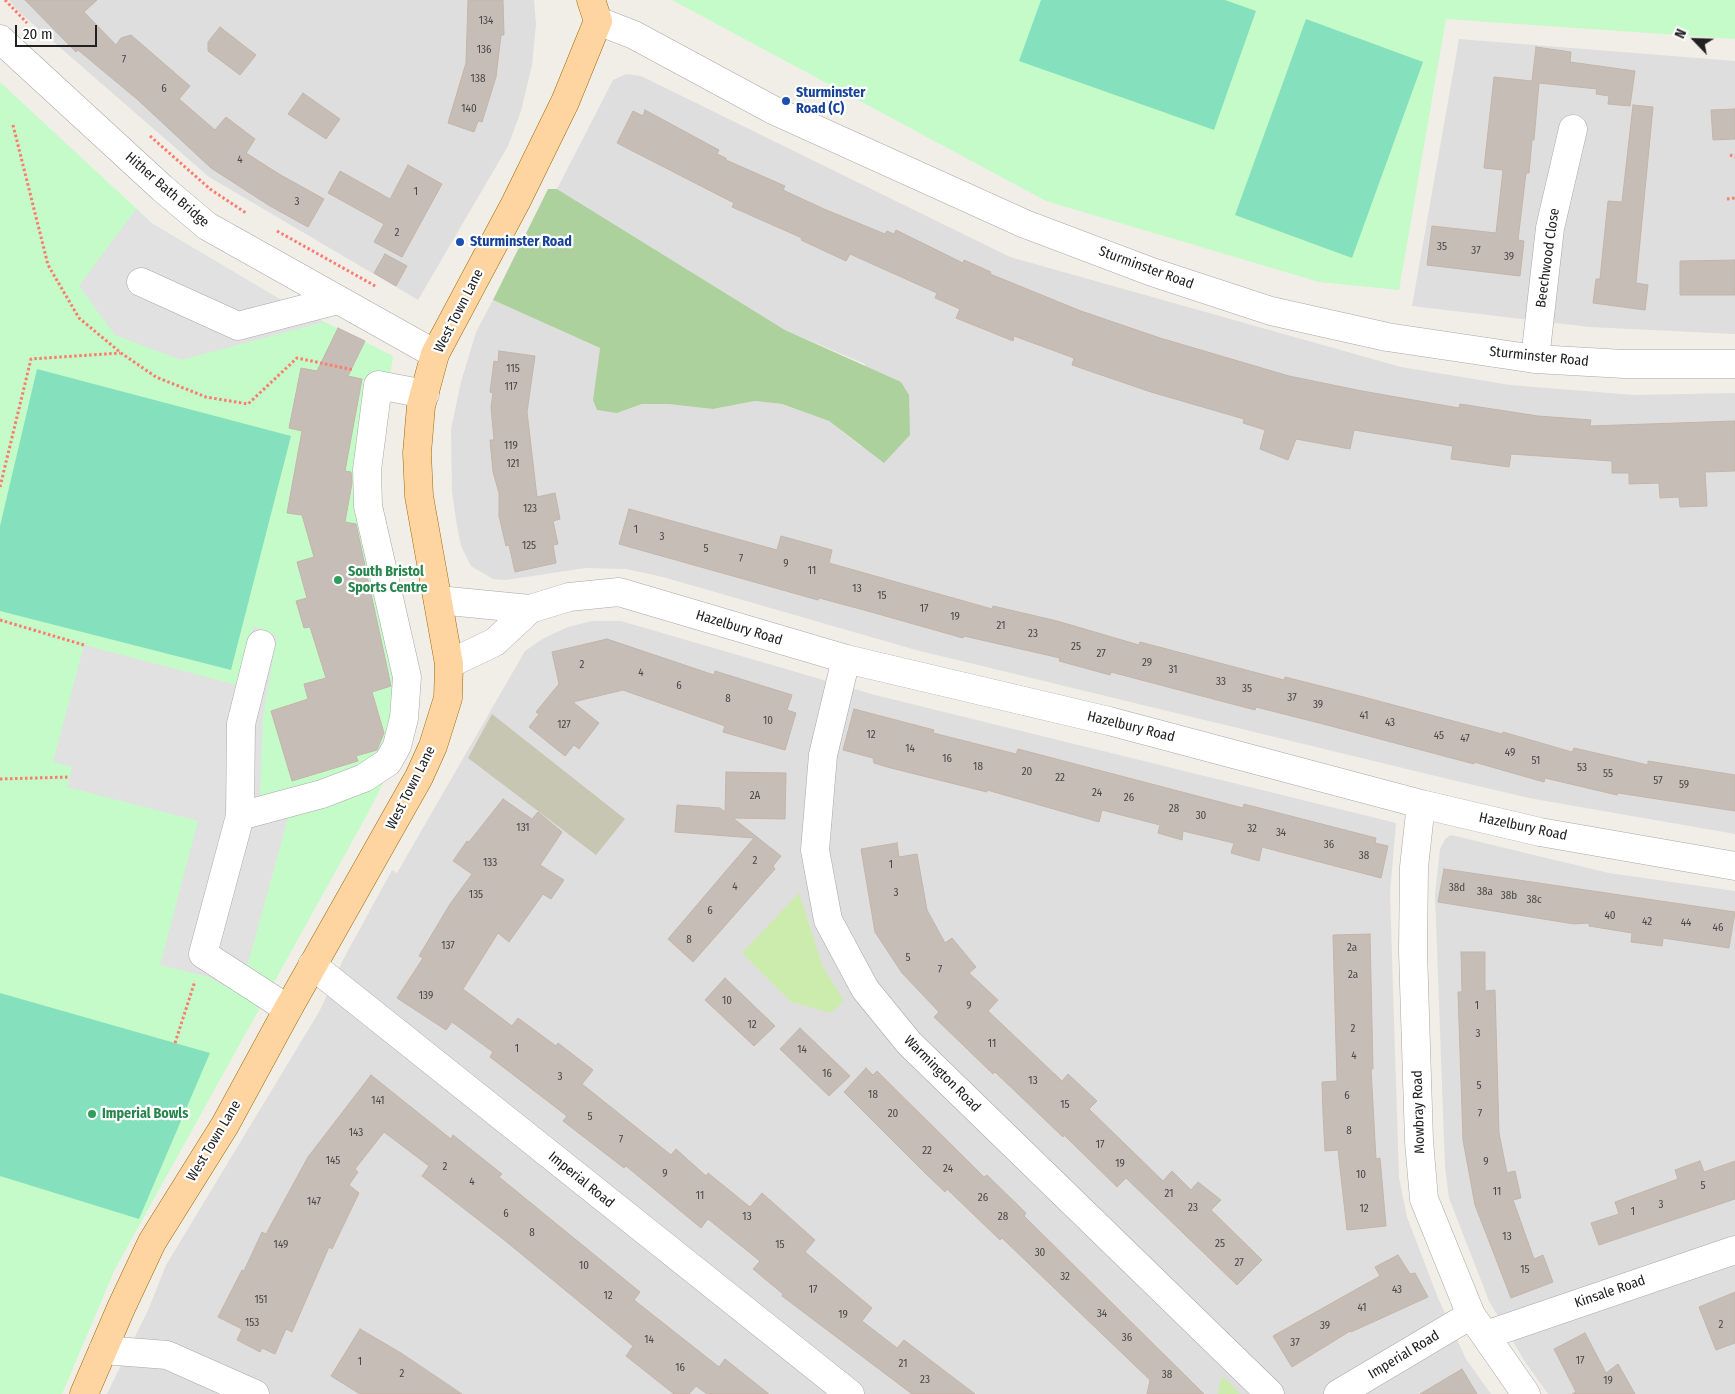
<!DOCTYPE html>
<style>
body{margin:0}
#map{position:relative;width:1735px;height:1394px;overflow:hidden;background:#f1eee7;font-family:"Fira Sans Condensed",sans-serif}
canvas{display:block}
.north{position:absolute;left:1670px;top:15px;width:50px;height:50px;-webkit-text-stroke:4px #fff;paint-order:stroke;rotate:294deg;font-size:14px;font-weight:700;line-height:20px;text-align:center;color:#212121}
.north::after{content:'';display:block;margin:auto;width:18px;height:22px;background:#212121;clip-path:polygon(50% 0,100% 100%,50% 72%,0 100%)}
.scale{position:absolute;left:15px;top:25px;width:82px;height:22px;box-sizing:border-box;border:2px solid #212121;border-top:0;padding-left:6px;font-size:15px;line-height:18px;white-space:nowrap;color:#212121;-webkit-text-stroke:4px #fff;paint-order:stroke}
</style>
<div id="map">
<canvas width="1735" height="1394"></canvas>
<div class="north">N</div>
<div class="scale">20 m</div>
</div>
<script>
const g = document.querySelector('canvas').getContext('2d');
g.lineJoin = 'round';
function fill(path, color) { g.fillStyle = color; g.fill(path, 'evenodd'); }
const toPath = rows => new Path2D(rows.map(r => 'M' + r).join(''));
function trace(path, color, width, dash) { g.strokeStyle = color; g.lineWidth = width; g.lineCap = dash ? 'butt' : 'round'; g.setLineDash(dash || []); g.stroke(path); }
function write(font, color, halo, rows, align = 'center') {
  g.font = font + ' "Fira Sans Condensed",sans-serif'; g.lineWidth = 4.5; g.setLineDash([]); g.textBaseline = 'middle'; g.strokeStyle = halo; g.fillStyle = color; for (const [text, x, y, turn = 0] of rows) {
    g.save(); g.translate(x, y); g.rotate((+turn || 0) * Math.PI / 180); g.textAlign = isNaN(turn) ? turn : align; if (halo) g.strokeText(text, 0, 0); g.fillText(text, 0, 0); g.restore();
  }
}
fill(toPath([
 [9,0,534,0,536,24,532,65,521,111,508,146,418,300,209,177,18,11],
 [1459,39,1735,61,1735,334,1590,327,1412,306],
 [626,74,641,76,1010,257,1401,367,1510,385,1634,395,1735,393,1735,834,1529,798,1448,779,916,650,663,577,626,569,585,568,506,580,493,579,471,566,461,546,457,526,452,492,451,429,461,382,476,332,493,300,600,348,593,400,617,413,642,404,668,404,713,409,755,401,782,404,829,421,862,447,865,364,785,330,557,189,613,80],
 [592,621,621,621,875,695,1396,823,1390,893,1399,1178,1407,1217,1438,1298,1466,1359,1491,1394,107,1394,149,1308,166,1265,319,1012,344,958,392,870,397,873,525,651,544,638,568,627],
 [1451,835,1609,873,1735,891,1735,1394,1548,1394,1525,1362,1489,1301,1449,1198,1445,1167,1435,895,1440,849,1445,839]
]), '#dfdede');
fill(toPath([
 [492,714,625,819,596,855,468,758]
]), '#c6c6b2');
fill(toPath([
 [799,893,823,967,844,1001,831,1013,791,1002,742,953],
 [1224,1377,1240,1394,1218,1394,1221,1379]
]), '#ccecad');
fill(toPath([
 [548,189,557,189,785,330,901,382,909,395,910,435,884,463,829,421,782,404,755,401,713,409,668,404,642,404,617,413,597,410,593,400,600,348,493,300]
]), '#acd19c');
fill(toPath([
 [672,0,1735,0,1735,39,1446,19,1399,290,1319,282,1046,201],
 [0,82,153,224,283,301,393,356,376,473,403,601,405,740,368,813,115,1269,62,1394,0,1394]
]), '#c5fbc9');
fill(toPath([
 [1041,0,1225,0,1256,11,1214,130,1019,61],
 [1306,19,1423,62,1352,258,1235,215],
 [37,369,291,436,231,670,0,611,0,526],
 [0,993,210,1053,139,1219,0,1176]
]), '#85e1bd');
fill(toPath([
 [136,209,153,224,283,301,324,322,181,360,115,335,79,286],
 [254,626,277,636,263,715,260,796,294,796,249,960,232,990,209,977,160,965,198,821,67,787,72,767,53,762,84,645,237,685]
]), '#e1e1e1');
const building = toPath([
 [25,0,97,0,84,12,116,45,121,38,131,35,190,86,179,99,215,130,226,117,255,139,246,153,279,174,324,199,308,227,270,206,211,168,138,100,78,50,76,52,25,0],
 [468,0,503,0,504,35,501,35,496,77,482,122,478,121,474,132,448,123,466,63,468,0],
 [220,27,256,55,240,75,208,51,208,42,220,27],
 [1536,47,1571,52,1570,62,1635,71,1630,106,1608,104,1609,96,1596,94,1597,89,1539,83,1534,140,1532,140,1529,173,1526,173,1518,240,1524,241,1520,276,1427,265,1432,226,1496,233,1503,170,1484,168,1494,77,1532,81,1536,47],
 [303,93,340,119,326,139,288,114,303,93],
 [1633,105,1653,107,1636,283,1648,285,1645,310,1593,303,1596,279,1600,279,1608,201,1622,202,1633,105],
 [1735,109,1735,139,1713,140,1711,110,1735,109],
 [645,110,719,150,717,154,726,158,726,160,785,186,783,190,824,209,885,234,887,231,894,234,896,230,963,263,964,260,991,272,990,274,1081,311,1160,338,1289,376,1362,391,1459,408,1460,404,1538,416,1591,420,1590,426,1735,421,1735,471,1705,472,1707,506,1680,507,1679,497,1660,498,1659,483,1629,484,1629,473,1612,473,1612,461,1511,454,1509,467,1451,459,1453,446,1354,430,1350,449,1296,439,1288,460,1260,449,1265,430,1243,423,1244,419,1151,392,1072,365,1074,358,1014,336,1013,341,956,318,960,309,935,298,937,293,850,254,846,261,801,240,802,238,732,207,734,203,617,143,633,111,643,116,645,110],
 [408,165,442,184,402,257,374,242,384,224,328,193,340,171,390,199,408,165],
 [385,254,407,266,396,286,374,273,385,254],
 [1735,260,1735,295,1680,295,1680,261,1735,260],
 [338,328,365,341,348,376,362,379,345,471,351,472,352,483,345,522,356,524,391,686,372,692,384,733,377,750,356,756,358,761,292,781,271,711,308,699,304,684,326,678,310,627,304,628,296,601,307,598,297,562,314,557,302,515,287,513,302,431,289,428,301,368,317,371,338,328],
 [499,351,535,356,527,412,537,497,555,493,560,519,553,521,558,544,553,545,556,563,515,572,509,545,506,546,499,516,499,493,493,472,490,440,494,440,491,407,493,393,490,392,494,361,498,362,499,351],
 [629,509,777,550,781,536,832,550,829,563,946,596,992,609,993,606,1057,621,1139,645,1140,642,1284,680,1285,677,1356,695,1502,734,1503,732,1572,752,1574,748,1648,765,1648,761,1735,775,1735,811,1618,793,1617,795,1545,778,1544,782,1474,762,1474,764,1327,725,1256,707,1255,710,1111,672,1110,675,1059,661,1060,658,964,636,963,638,864,610,819,598,818,600,619,544,629,509],
 [607,639,714,675,715,671,792,695,787,710,796,713,785,750,723,732,725,726,623,690,573,702,599,723,579,749,574,745,565,756,529,727,539,714,536,712,559,684,552,652,607,639],
 [854,709,934,730,933,733,969,742,1016,754,1018,749,1243,808,1244,804,1376,838,1375,843,1388,846,1381,878,1262,847,1259,861,1231,853,1234,843,1183,831,1182,840,1158,833,1160,825,1102,810,1099,822,987,790,987,792,887,767,874,763,873,758,843,750,854,709],
 [726,772,786,773,785,819,733,818,781,856,773,866,775,869,693,962,668,939,754,838,675,832,677,805,720,808,725,812,726,772],
 [503,799,532,819,538,812,562,832,540,865,564,880,551,899,543,894,509,942,498,933,463,989,512,1026,518,1018,556,1046,558,1043,593,1070,582,1084,671,1155,676,1149,706,1176,708,1173,750,1207,762,1193,815,1240,805,1252,872,1308,862,1321,897,1348,904,1340,975,1394,912,1394,782,1296,783,1294,753,1269,760,1261,708,1219,701,1228,626,1166,624,1168,563,1121,567,1116,490,1057,493,1052,452,1022,446,1030,397,998,423,958,419,956,450,904,472,874,453,861,467,841,469,842,503,799],
 [897,843,899,857,917,854,927,910,945,943,952,938,976,967,969,973,998,1000,988,1011,1062,1081,1068,1074,1097,1101,1089,1109,1163,1181,1172,1171,1191,1190,1198,1182,1221,1200,1211,1210,1262,1260,1237,1285,1126,1178,1117,1187,1064,1135,1063,1137,995,1072,993,1074,934,1017,939,1012,902,973,875,932,861,849,897,843],
 [1444,869,1735,912,1729,948,1663,938,1662,946,1631,942,1632,933,1589,926,1589,923,1574,924,1438,902,1444,869],
 [1370,934,1373,1069,1371,1069,1376,1159,1380,1158,1386,1226,1347,1230,1338,1150,1325,1151,1323,1113,1322,1082,1337,1081,1333,935,1370,934],
 [1461,952,1485,952,1485,991,1495,990,1499,1133,1507,1173,1515,1171,1521,1198,1513,1200,1534,1259,1543,1255,1553,1282,1511,1298,1475,1205,1463,1140,1458,992,1462,992,1461,952],
 [725,978,775,1026,754,1046,705,1000,725,978],
 [800,1028,850,1076,829,1096,780,1049,800,1028],
 [866,1068,873,1075,877,1071,984,1177,987,1175,1026,1213,1024,1216,1204,1394,1147,1394,1150,1380,1002,1238,1000,1240,947,1189,945,1192,925,1173,844,1092,866,1068],
 [371,1075,451,1139,453,1135,502,1174,499,1177,640,1292,634,1300,719,1367,725,1359,769,1394,707,1394,696,1386,689,1394,674,1394,626,1356,633,1346,503,1239,422,1176,429,1166,384,1132,355,1169,358,1172,349,1185,359,1193,332,1249,329,1247,292,1332,286,1329,275,1354,262,1348,260,1352,237,1340,242,1329,218,1317,242,1270,244,1271,262,1232,266,1234,308,1157,371,1075],
 [1700,1161,1704,1172,1735,1161,1735,1199,1599,1245,1591,1223,1619,1214,1615,1202,1678,1179,1675,1170,1700,1161],
 [1398,1255,1410,1274,1415,1273,1428,1297,1351,1332,1350,1331,1292,1367,1273,1336,1380,1276,1375,1267,1398,1255],
 [1735,1292,1735,1343,1716,1350,1699,1307,1735,1292],
 [360,1329,401,1353,462,1394,360,1394,331,1376,360,1329],
 [1585,1333,1606,1373,1618,1364,1635,1394,1572,1394,1576,1392,1554,1349,1585,1333],
 [1462,1369,1477,1394,1420,1394,1462,1369]
]);
fill(building, '#c6beb6');
trace(building, '#c4b5a9', 1);
const minor = toPath([
 [598,21,634,35,773,110,1025,224,1152,272,1271,311,1387,337,1535,359,1624,364,1735,364],
 [0,39,162,188,207,226,435,354],
 [141,282,238,326,338,300],
 [1535,359,1550,228,1573,129],
 [438,600,530,609],
 [261,644,241,724,240,816,203,954,288,1009],
 [846,659,823,755,815,850,828,920,865,989,909,1043,1270,1394],
 [449,664,495,642,530,609,569,597,619,592,846,659,1109,721,1421,804,1540,832,1735,866],
 [1421,804,1414,867,1413,951,1419,1141,1424,1199,1471,1315,1526,1394],
 [240,816,322,794,364,778,388,762,397,746,404,718,407,677,368,506,367,470,378,385,425,394],
 [312,965,850,1394],
 [1486,1335,1735,1250],
 [103,1350,167,1355,255,1394],
 [1338,1394,1471,1315]
]);
const major = toPath([
 [84,1394,121,1308,152,1242,225,1125,288,1009,419,777,433,746,448,698,449,664,419,496,417,453,421,406,435,354,516,202,565,102,598,21,591,0]
]);
trace(minor, '#a8a8a8', 29);
trace(major, '#9e6800', 29);
trace(toPath([
 [5,0,27,23],
 [13,125,48,265,79,318,121,353,156,377,206,397,248,404,297,358,354,370],
 [150,136,210,189,246,213],
 [1730,155,1735,157],
 [1727,199,1735,198],
 [277,231,377,287],
 [0,487,31,359,120,353],
 [0,620,84,645],
 [0,779,70,777],
 [175,1043,195,981]
]), '#fd7b6d', 3, [2.5, 2.5]);
trace(minor, '#fff', 28);
trace(major, '#fed5a0', 28);
for (const [x, y, r, color] of [
 [786,101,5,"#1a4fb4"],
 [460,242,5,"#1a4fb4"],
 [338,580,5,"#2e9e5b"],
 [92,1114,5,"#2e9e5b"]
]) { const dot = new Path2D(); dot.arc(x, y, r, 0, 2 * Math.PI); g.fillStyle = color; g.fill(dot); trace(dot, '#fff', 2); }
write('11px', '#4a4846', null, [
 ["134",486,21],
 ["136",484,50],
 ["7",124,60],
 ["138",478,79],
 ["6",164,89],
 ["140",469,109],
 ["4",240,160],
 ["1",416,192],
 ["3",297,202],
 ["2",397,233],
 ["35",1442,247],
 ["37",1476,251],
 ["39",1509,257],
 ["115",513,369],
 ["117",511,387],
 ["119",511,446],
 ["121",513,464],
 ["123",530,509],
 ["1",636,530],
 ["3",662,537],
 ["125",529,546],
 ["5",706,549],
 ["7",741,559],
 ["9",786,564],
 ["11",812,571],
 ["13",857,589],
 ["15",882,596],
 ["17",924,609],
 ["19",955,617],
 ["21",1001,626],
 ["23",1033,634],
 ["25",1076,647],
 ["27",1101,654],
 ["29",1147,663],
 ["2",582,665],
 ["31",1173,670],
 ["4",641,673],
 ["33",1221,682],
 ["6",679,686],
 ["35",1247,689],
 ["37",1292,698],
 ["8",728,699],
 ["39",1318,705],
 ["41",1364,716],
 ["10",768,721],
 ["43",1390,723],
 ["127",564,725],
 ["12",871,735],
 ["45",1439,736],
 ["47",1465,739],
 ["14",910,749],
 ["49",1510,753],
 ["16",947,759],
 ["51",1536,761],
 ["18",978,767],
 ["53",1582,768],
 ["20",1027,772],
 ["55",1608,774],
 ["22",1060,778],
 ["57",1658,781],
 ["59",1684,785],
 ["24",1097,793],
 ["2A",755,796],
 ["26",1129,798],
 ["28",1174,809],
 ["30",1201,816],
 ["131",523,828],
 ["32",1252,829],
 ["34",1281,833],
 ["36",1329,845],
 ["38",1364,856],
 ["2",755,861],
 ["133",490,863],
 ["1",891,865],
 ["4",735,887],
 ["38d",1457,888],
 ["38a",1485,892],
 ["3",896,893],
 ["135",476,895],
 ["38b",1509,896],
 ["38c",1534,900],
 ["6",710,911],
 ["40",1610,916],
 ["42",1647,922],
 ["44",1686,923],
 ["46",1718,928],
 ["8",689,940],
 ["137",448,946],
 ["2a",1352,948],
 ["5",908,958],
 ["7",940,970],
 ["2a",1353,975],
 ["139",426,996],
 ["10",727,1001],
 ["9",969,1006],
 ["1",1477,1006],
 ["12",752,1025],
 ["2",1353,1029],
 ["3",1478,1034],
 ["11",992,1044],
 ["1",517,1049],
 ["14",802,1050],
 ["4",1354,1056],
 ["16",827,1074],
 ["3",560,1077],
 ["13",1033,1081],
 ["5",1479,1086],
 ["18",873,1095],
 ["6",1347,1096],
 ["141",378,1101],
 ["15",1065,1105],
 ["20",893,1114],
 ["7",1480,1114],
 ["5",590,1117],
 ["8",1349,1131],
 ["143",356,1133],
 ["7",621,1140],
 ["17",1100,1145],
 ["22",927,1151],
 ["145",333,1161],
 ["9",1486,1162],
 ["19",1120,1164],
 ["2",445,1167],
 ["24",948,1169],
 ["9",665,1174],
 ["10",1361,1175],
 ["4",472,1182],
 ["5",1703,1186],
 ["11",1497,1192],
 ["21",1169,1194],
 ["11",700,1196],
 ["26",983,1198],
 ["147",314,1202],
 ["3",1661,1205],
 ["23",1193,1208],
 ["12",1364,1209],
 ["1",1633,1212],
 ["6",506,1214],
 ["13",747,1217],
 ["28",1003,1217],
 ["8",532,1233],
 ["13",1507,1237],
 ["25",1220,1244],
 ["149",281,1245],
 ["15",780,1245],
 ["30",1040,1253],
 ["27",1239,1263],
 ["10",584,1266],
 ["15",1525,1270],
 ["32",1065,1277],
 ["17",813,1290],
 ["43",1397,1290],
 ["12",608,1296],
 ["151",261,1300],
 ["41",1362,1308],
 ["34",1102,1314],
 ["19",843,1315],
 ["153",252,1323],
 ["2",1721,1325],
 ["39",1325,1326],
 ["36",1127,1338],
 ["14",649,1340],
 ["37",1295,1343],
 ["17",1580,1361],
 ["1",360,1362],
 ["21",903,1364],
 ["16",680,1368],
 ["2",402,1374],
 ["38",1167,1375],
 ["23",925,1380],
 ["19",1608,1381]
]);
write('bold 14px', '#164399', '#fff', [
 ["Sturminster",796,93],
 ["Road (C)",796,109],
 ["Sturminster Road",470,242]
], 'left');
write('14px', '#212121', '#fff', [
 ["Hither Bath Bridge",167,190,41],
 ["Beechwood Close",1548,258,-82],
 ["Sturminster Road",1146,268,20],
 ["West Town Lane",459,311,-63],
 ["Sturminster Road",1539,357,6],
 ["Hazelbury Road",739,628,17],
 ["Hazelbury Road",1131,727,14],
 ["West Town Lane",411,788,-63],
 ["Hazelbury Road",1523,827,12],
 ["Warmington Road",942,1074,45],
 ["Mowbray Road",1419,1112,-92],
 ["West Town Lane",214,1141,-59],
 ["Imperial Road",581,1180,39],
 ["Kinsale Road",1610,1292,-19],
 ["Imperial Road",1404,1355,-31]
]);
write('bold 14px', '#27864d', '#fff', [
 ["South Bristol",348,572],
 ["Sports Centre",348,588],
 ["Imperial Bowls",102,1114]
], 'left');
</script>
